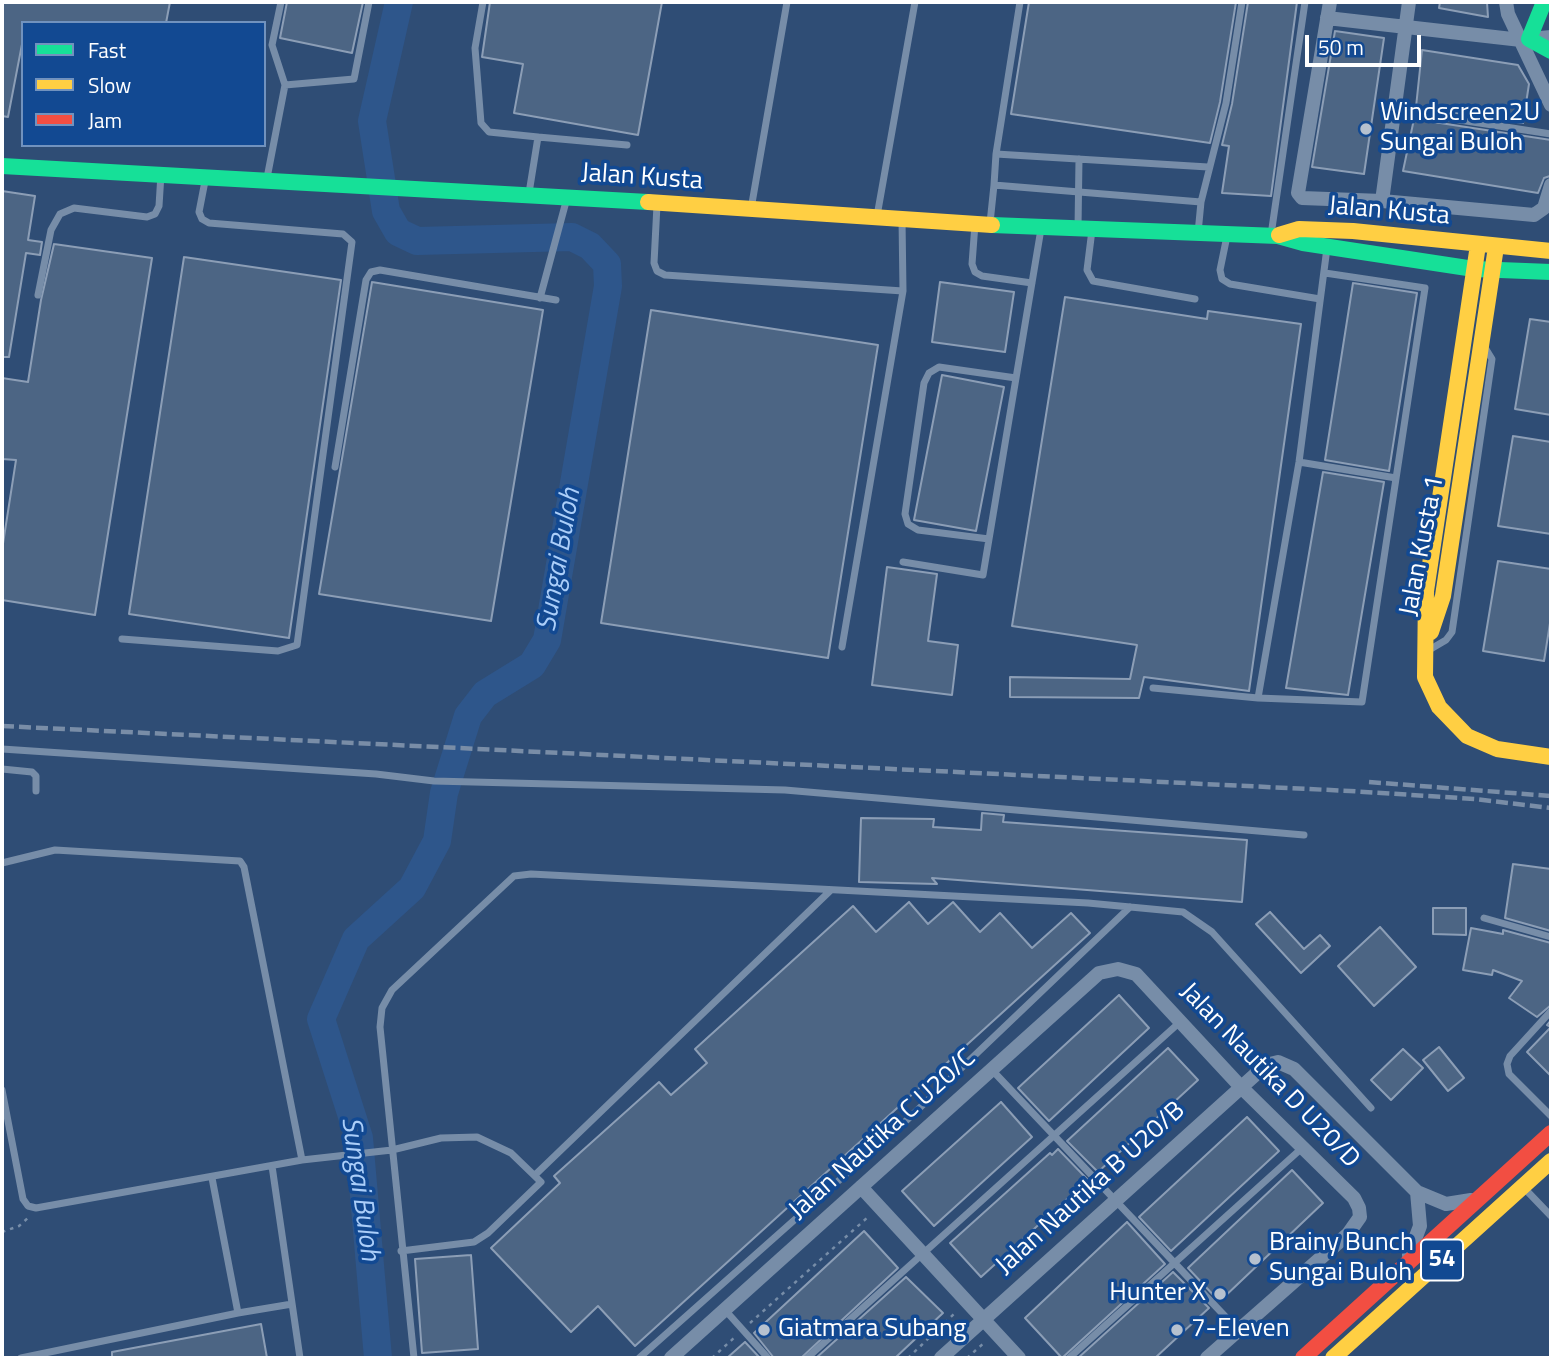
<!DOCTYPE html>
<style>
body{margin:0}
#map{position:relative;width:1553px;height:1360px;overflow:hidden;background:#2f4d75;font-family:"Titillium Web",sans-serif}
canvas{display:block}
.frame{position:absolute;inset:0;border:4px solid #fff;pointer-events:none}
.legend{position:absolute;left:21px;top:21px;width:245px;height:126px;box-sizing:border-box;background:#124992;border:2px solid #7192be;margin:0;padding:9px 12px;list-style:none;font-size:21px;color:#fff}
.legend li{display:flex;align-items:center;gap:14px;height:35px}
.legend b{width:35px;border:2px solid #7192be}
.scale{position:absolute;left:1305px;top:35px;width:116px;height:32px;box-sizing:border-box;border:4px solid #fff;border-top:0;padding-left:9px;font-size:21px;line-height:24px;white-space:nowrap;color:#fff;-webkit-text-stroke:5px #124992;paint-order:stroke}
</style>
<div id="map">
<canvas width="1553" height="1360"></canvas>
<div class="frame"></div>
<ul class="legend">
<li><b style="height:9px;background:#16e098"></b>Fast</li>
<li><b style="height:9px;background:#ffcf43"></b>Slow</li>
<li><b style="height:9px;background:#f24e42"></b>Jam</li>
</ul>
<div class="scale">50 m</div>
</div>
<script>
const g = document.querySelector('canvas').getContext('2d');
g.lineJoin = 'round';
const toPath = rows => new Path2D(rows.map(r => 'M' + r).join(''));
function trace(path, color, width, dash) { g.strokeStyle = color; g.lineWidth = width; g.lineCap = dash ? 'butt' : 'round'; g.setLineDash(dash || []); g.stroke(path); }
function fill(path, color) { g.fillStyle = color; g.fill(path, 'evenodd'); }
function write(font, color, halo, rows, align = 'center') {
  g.font = font + ' "Titillium Web",sans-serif'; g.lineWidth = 7; g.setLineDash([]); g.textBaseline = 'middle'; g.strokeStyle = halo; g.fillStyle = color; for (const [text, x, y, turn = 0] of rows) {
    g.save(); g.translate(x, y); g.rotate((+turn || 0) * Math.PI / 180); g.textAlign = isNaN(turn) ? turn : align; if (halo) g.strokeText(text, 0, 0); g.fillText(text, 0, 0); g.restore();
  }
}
trace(toPath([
 [378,1358,359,1138,321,1019,356,939,412,888,437,841,444,793,468,716,485,694,532,665,547,640,608,286,607,264,590,246,572,237,417,241,398,232,386,211,372,121,399,2]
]), '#2e568b', 28);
const building = toPath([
 [2,2,170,2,166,23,23,23,23,39,8,117,2,116,2,2],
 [287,2,363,2,352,53,280,38,287,2],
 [490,2,662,2,638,135,514,113,523,64,482,57,490,2],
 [1029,2,1236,2,1220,102,1210,143,1011,114,1029,2],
 [1248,2,1297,2,1271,196,1222,193,1229,146,1222,145,1232,104,1248,2],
 [1440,2,1487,2,1488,17,1439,8,1440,2],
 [1335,31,1384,38,1364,174,1312,167,1335,31],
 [1422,50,1518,65,1529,84,1523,123,1416,107,1422,50],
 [1414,119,1551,140,1550,176,1544,178,1538,193,1403,171,1414,119],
 [2,191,35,196,28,240,42,242,40,255,26,253,9,357,2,357,2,191],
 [54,244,152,258,95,615,2,600,2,550,16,460,2,459,2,378,28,382,41,300,54,244],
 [184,257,341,280,289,638,129,614,184,257],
 [372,282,543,310,491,621,319,594,372,282],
 [940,282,1014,292,1005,352,932,342,940,282],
 [1353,283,1417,293,1389,471,1325,460,1353,283],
 [1065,297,1207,319,1208,311,1301,324,1249,691,1144,677,1139,698,1010,697,1010,677,1130,679,1137,645,1012,626,1065,297],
 [651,310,878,345,828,658,601,623,651,310],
 [1530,319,1551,322,1551,415,1515,409,1530,319],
 [942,375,1004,387,976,531,914,520,942,375],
 [1513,436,1551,442,1551,534,1498,526,1513,436],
 [1323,472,1384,482,1348,695,1286,688,1323,472],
 [1498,561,1551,569,1551,617,1544,661,1483,651,1498,561],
 [887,567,937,574,928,641,958,645,952,695,872,685,887,567],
 [982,813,1004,815,1003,822,1247,840,1242,902,932,878,937,884,859,882,861,818,934,819,933,827,981,830,982,813],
 [1513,864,1551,869,1551,931,1505,918,1513,864],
 [909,902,928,924,953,902,980,932,1000,913,1032,948,1071,913,1090,933,635,1346,598,1306,571,1332,491,1248,560,1183,554,1176,659,1082,671,1095,707,1063,695,1049,853,906,876,932,909,902],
 [1433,908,1466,908,1466,935,1433,934,1433,908],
 [1270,912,1304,949,1320,935,1330,946,1301,973,1256,924,1270,912],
 [1380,927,1416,967,1374,1006,1338,966,1380,927],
 [1471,928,1503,934,1503,930,1551,943,1551,1005,1537,1017,1509,998,1522,981,1493,970,1492,975,1463,970,1471,928],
 [1119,995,1149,1028,1049,1121,1018,1088,1119,995],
 [1551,1020,1551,1076,1527,1052,1551,1027,1547,1025,1551,1020],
 [1439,1047,1464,1078,1448,1091,1423,1060,1439,1047],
 [1168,1048,1198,1080,1098,1172,1067,1141,1168,1048],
 [1403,1049,1423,1068,1391,1100,1371,1080,1403,1049],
 [1001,1102,1032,1137,934,1226,902,1191,1001,1102],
 [1247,1117,1279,1151,1171,1251,1139,1217,1247,1117],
 [1058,1149,1088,1180,981,1277,950,1243,1050,1153,1052,1155,1058,1149],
 [1292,1170,1323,1203,1221,1300,1217,1299,1188,1268,1292,1170],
 [1127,1222,1165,1264,1062,1358,1025,1318,1127,1222],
 [864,1231,898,1268,801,1358,774,1358,754,1333,864,1231],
 [471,1255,478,1349,422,1353,415,1259,471,1255],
 [1173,1272,1209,1308,1155,1358,1078,1358,1173,1272],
 [906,1277,943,1313,895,1358,816,1358,906,1277],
 [261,1324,267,1358,112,1358,112,1352,261,1324],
 [745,1342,760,1358,727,1358,745,1342]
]);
fill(building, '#4c6584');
trace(building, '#8c9eb6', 2);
trace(toPath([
 [2,1232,19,1226,29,1217],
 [750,1323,868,1217],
 [712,1358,735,1337],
 [908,1358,956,1312],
 [967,1358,985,1342]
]), '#778da8', 2.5, [3.5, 5]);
trace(toPath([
 [281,2,272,45,285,85],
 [483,2,475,48,481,123,489,132,538,137,529,193],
 [1020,2,996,154,1208,167],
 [1395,110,1551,134],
 [538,137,627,145],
 [267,178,285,85,354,79,369,2],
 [994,185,996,154],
 [657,205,654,263,657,271,665,275,903,291,902,219],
 [751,209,787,2],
 [877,216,915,2],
 [990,223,994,185,1201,202,1226,103,1242,2],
 [975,224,972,264,975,272,982,276,1032,283],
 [1078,228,1079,159],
 [1092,230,1087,270,1093,281,1195,299],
 [1198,233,1201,202],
 [1271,235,1305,2],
 [1227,236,1220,270,1222,279,1230,284,1320,299],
 [38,295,51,230,60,214,74,208,147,217,155,214,159,206,161,174],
 [540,298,567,198],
 [1299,462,1396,478],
 [335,467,366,280,371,272,380,270,556,300],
 [989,539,918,530,908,524,905,514,924,383,929,373,939,367,1016,378],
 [903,562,983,575,1041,229],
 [122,639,278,651,297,645,352,242,343,234,209,223,202,219,199,212,206,176],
 [842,647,903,291],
 [1429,650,1446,640,1452,632,1492,359,1484,346],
 [1153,688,1258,698,1362,702,1425,288,1325,273],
 [1258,698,1299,462,1327,248],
 [2,749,376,774,434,781,785,790,1304,835],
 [2,769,32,772,36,776,36,791],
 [2,863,55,850,240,861,244,867,302,1160,392,1150,441,1138,477,1137,511,1153,541,1182,488,1233,474,1242,401,1251],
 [1484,918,1551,937],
 [1551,1011,1510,1056,1507,1064,1509,1074,1551,1116],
 [992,1070,1238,1330],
 [2,1090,23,1199,28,1206,36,1208,302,1160],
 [272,1166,300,1358],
 [535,1175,831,890],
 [212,1178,238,1313],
 [1526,1190,1551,1216],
 [725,1310,768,1358],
 [21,1358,238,1313,292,1304],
 [414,1358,380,1027,382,1008,392,990,514,876,531,874,1088,903,1183,912,1212,932,1371,1108],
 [639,1358,908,1119,1130,907],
 [807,1358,1180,1022],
 [1069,1358,1302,1148]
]), '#778da8', 7);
trace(toPath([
 [1330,2,1298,193,1302,198,1382,201,1534,215,1544,208,1551,185],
 [1506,2,1508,14,1551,105],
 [1327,18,1521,40,1551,37],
 [1382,201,1409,2],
 [861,1187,1019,1358],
 [1409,1255,1420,1226,1417,1192],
 [671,1358,1099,973,1118,969,1136,974,1240,1086,1354,1198,1359,1208,1360,1217,1348,1234,1207,1358],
 [941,1358,1266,1065,1278,1062,1294,1069,1417,1192,1446,1204,1471,1200]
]), '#778da8', 14);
trace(toPath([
 [1544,2,1529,39,1551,51],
 [2,166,648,202],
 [992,225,1278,236,1303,243,1474,269,1551,272]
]), '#16e098', 16);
trace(toPath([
 [648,202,992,225],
 [1279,235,1299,229,1353,231,1551,251],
 [1478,245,1426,591,1425,677,1439,707,1467,736,1497,749,1551,757],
 [1431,632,1443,596,1496,247],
 [1333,1358,1551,1161]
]), '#ffcf43', 16);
trace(toPath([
 [1303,1358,1551,1133]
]), '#f24e42', 16);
trace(toPath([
 [2,726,1350,791,1475,799,1551,808],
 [1369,782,1551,796]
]), '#798da7', 4.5, [12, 5]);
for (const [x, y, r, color] of [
 [1366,129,7,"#b6c1cf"],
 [1255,1259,7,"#b6c1cf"],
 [1220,1294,7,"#b6c1cf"],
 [764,1330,7,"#b6c1cf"],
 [1177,1330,7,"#b6c1cf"]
]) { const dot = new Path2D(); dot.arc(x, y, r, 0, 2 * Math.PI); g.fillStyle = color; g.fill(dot); trace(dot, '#124992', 2.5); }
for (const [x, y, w] of [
 [1442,1260,42]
]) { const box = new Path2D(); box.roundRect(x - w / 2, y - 20.5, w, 41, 5); g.fillStyle = '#124992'; g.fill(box); trace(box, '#fff', 2); }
write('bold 24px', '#fff', null, [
 ["54",1442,1260]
]);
write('26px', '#fff', '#124992', [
 ["Windscreen2U",1380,114],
 ["Sungai Buloh",1380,144],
 ["Brainy Bunch",1269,1244],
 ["Sungai Buloh",1269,1274],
 ["Hunter X",1206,1294,"right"],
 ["Giatmara Subang",778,1330],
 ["7-Eleven",1191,1330]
], 'left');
write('26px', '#fff', '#124992', [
 ["Jalan Kusta",642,178,4],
 ["Jalan Kusta",1389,212,5],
 ["Jalan Kusta 1",1423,546,-79],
 ["Jalan Nautika D U20/D",1269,1076,46],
 ["Jalan Nautika C U20/C",883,1135,-42],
 ["Jalan Nautika B U20/B",1091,1189,-42]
]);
write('italic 28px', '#abcef9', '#124992', [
 ["Sungai Buloh",560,560,-80],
 ["Sungai Buloh",359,1189,82]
]);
</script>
